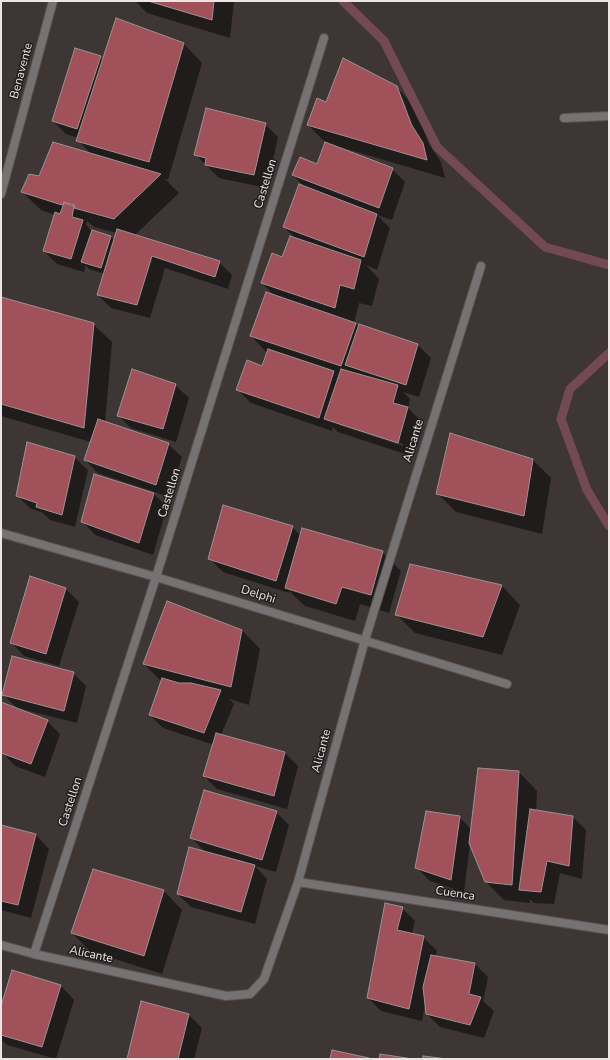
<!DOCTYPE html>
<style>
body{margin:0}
#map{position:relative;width:610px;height:1060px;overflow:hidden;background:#3e3535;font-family:"Nunito Sans",sans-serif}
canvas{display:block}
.frame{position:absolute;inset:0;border:2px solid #ebe5e5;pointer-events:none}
</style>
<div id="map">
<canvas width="610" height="1060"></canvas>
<div class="frame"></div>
</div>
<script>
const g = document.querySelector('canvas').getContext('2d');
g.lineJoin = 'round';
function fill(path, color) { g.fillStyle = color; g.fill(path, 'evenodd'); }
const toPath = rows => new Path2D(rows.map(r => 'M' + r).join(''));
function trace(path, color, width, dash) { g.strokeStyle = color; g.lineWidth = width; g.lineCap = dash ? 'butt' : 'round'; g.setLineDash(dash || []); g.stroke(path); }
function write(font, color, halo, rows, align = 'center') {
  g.font = font + ' "Nunito Sans",sans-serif'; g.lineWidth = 3; g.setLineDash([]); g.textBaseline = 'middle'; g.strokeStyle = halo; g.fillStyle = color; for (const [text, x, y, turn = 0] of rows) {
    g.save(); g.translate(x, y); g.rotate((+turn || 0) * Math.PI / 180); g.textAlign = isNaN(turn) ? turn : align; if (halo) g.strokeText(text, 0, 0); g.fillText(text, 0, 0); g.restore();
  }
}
fill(toPath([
 [135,1,234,1,230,38,147,13],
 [117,19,184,44,202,63,168,180,164,178,179,193,135,235,219,262,232,275,228,289,165,268,150,318,111,308,98,295,105,274,89,269,86,265,84,272,57,264,44,251,55,215,41,210,22,192,40,177,92,155,78,140,78,138,66,134,53,121,100,57,103,60],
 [87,221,94,227,117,233,115,241,111,237,93,232,86,225],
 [396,87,415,106,429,144,441,162,445,178,340,147,339,149,392,169,405,182,392,220,377,215,390,228,377,270,366,265,379,279,372,306,359,303,354,323,359,327,418,345,431,358,419,397,403,392,410,399,408,408,421,421,411,456,338,432,333,427,332,431,251,403,237,389,262,367,267,353,251,336,275,296,262,283,296,239,284,227,305,188,293,175,318,166,326,143,308,125,327,103],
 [399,97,402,97,414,128,412,129],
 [339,423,403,444,403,446,339,425],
 [265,124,278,137,267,188,219,178,195,154],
 [1,298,93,324,112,342,105,423,168,444,182,457,169,497,98,473,85,460,91,442,1,416],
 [175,385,189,398,176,442,131,428,118,415],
 [74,457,88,470,75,527,50,520,43,513,30,508,17,495],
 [533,460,551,478,542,534,456,512,437,493],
 [95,475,154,494,167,507,153,555,95,535,82,521],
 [292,527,301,536,382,552,401,571,389,613,360,604,355,621,305,606,289,591,289,593,223,572,209,558],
 [411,565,502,586,520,605,502,655,415,633,397,615],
 [66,589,79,602,59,666,24,656,11,642],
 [242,630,260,649,249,705,229,699,234,704,221,735,285,753,298,766,287,809,217,789,204,776,214,745,163,728,150,715,161,681,144,664],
 [73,673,86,686,77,723,17,708,3,694],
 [1,703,47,721,60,734,45,777,15,766,2,752],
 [519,772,537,791,536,811,573,817,586,830,582,879,560,873,554,904,534,903,530,899,530,903,504,900,486,882,470,844,464,892,430,881,416,867,459,817,472,830],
 [276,812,289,825,276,872,255,866,267,879,255,924,191,907,178,894,206,853,191,837],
 [1,826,36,835,49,849,31,918,1,910],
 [164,891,182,910,162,974,90,951,72,933],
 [402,908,415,921,412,934,423,937,437,951,435,957,475,964,488,977,483,1001,494,1011,484,1038,440,1027,427,1014,425,1005,422,1021,381,1011,368,998],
 [13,972,61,986,74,1000,56,1059,7,1045,1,1039,1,1010],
 [142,1003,189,1015,202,1028,194,1059,128,1059]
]), '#0007');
trace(toPath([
 [343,1,384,41,437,147,545,247,609,265],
 [609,353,570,389,561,419,587,490,609,526]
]), '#734a53', 9);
const building = toPath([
 [148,1,214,1,212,20,148,1],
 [116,18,184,43,149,162,76,141,116,18],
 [75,48,101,56,77,129,52,121,75,48],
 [343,58,397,86,411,124,423,143,427,160,307,125,317,98,326,102,343,58],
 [206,108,266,123,254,175,205,165,206,158,194,155,206,108],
 [53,142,161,174,114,219,74,208,75,205,64,202,62,205,21,192,29,174,39,176,53,142],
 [325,142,393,168,379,208,292,175,300,157,317,164,325,142],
 [299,184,377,214,364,257,283,227,299,184],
 [64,203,74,206,72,217,83,220,71,259,43,251,55,212,60,214,64,203],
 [117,229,220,261,215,277,152,256,137,305,97,295,117,229],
 [92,230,111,236,101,268,81,262,92,230],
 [290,236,361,260,354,289,340,285,335,308,261,283,272,253,282,257,290,236],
 [266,292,356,323,341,366,250,336,266,292],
 [1,297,94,323,84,428,1,404,1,297],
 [359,324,418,344,406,385,345,365,359,324],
 [268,349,334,371,319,418,236,390,247,360,262,366,268,349],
 [132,369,176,384,163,429,117,416,132,369],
 [341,369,398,385,393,403,408,407,398,443,324,419,341,369],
 [98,419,169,443,156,485,84,460,98,419],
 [450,433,533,459,524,516,436,494,450,433],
 [27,442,75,456,62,515,36,507,37,503,16,496,27,442],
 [94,474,154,493,139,543,81,522,94,474],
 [223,505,293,526,276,581,208,559,223,505],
 [302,528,383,551,371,595,342,587,336,604,285,588,302,528],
 [410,564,502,585,483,637,395,615,410,564],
 [30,576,66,588,46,654,10,643,30,576],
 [167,601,242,630,231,687,143,664,167,601],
 [12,656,74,672,64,711,2,695,12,656],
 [162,678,179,683,191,683,221,690,204,733,149,715,162,678],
 [1,702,48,720,31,764,1,753,1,702],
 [216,733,285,752,274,796,203,776,216,733],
 [478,768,519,771,512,885,485,882,469,843,478,768],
 [204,790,277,811,262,860,190,838,204,790],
 [530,809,573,816,569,866,547,861,541,892,519,890,530,809],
 [426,811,460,816,451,880,415,868,426,811],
 [1,825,36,834,18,905,1,901,1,825],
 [189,847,255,865,241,912,177,894,189,847],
 [93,869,164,890,144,956,71,933,93,869],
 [385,903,403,907,397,930,424,936,409,1009,367,998,385,903],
 [431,955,475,963,469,994,481,997,470,1025,426,1014,423,987,431,955],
 [12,970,61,985,42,1047,1,1035,1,1006,12,970],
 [141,1001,189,1014,178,1059,127,1059,141,1001],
 [332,1050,369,1058,369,1059,330,1059,332,1050],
 [380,1054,413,1059,379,1059,380,1054],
 [423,1056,447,1059,423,1059,423,1056]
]);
fill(building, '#a0515a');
trace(building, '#9d9292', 1);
const minor = toPath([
 [564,118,609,116],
 [1,194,53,1],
 [1,533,156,577,507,684],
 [298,882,609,930],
 [1,945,34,954,226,996,250,994,264,979,298,882,365,640,481,266],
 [34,954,156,577,324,38]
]);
trace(minor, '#5a5151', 10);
trace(minor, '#767172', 8);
write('12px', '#ebe5e5', '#221e1e', [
 ["Benavente",22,71,-75],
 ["Castellon",266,184,-73],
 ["Alicante",414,441,-73],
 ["Castellon",170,493,-73],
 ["Delphi",258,595,17],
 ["Alicante",322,751,-75],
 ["Castellon",71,802,-72],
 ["Cuenca",455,894,9],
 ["Alicante",91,955,12]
]);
</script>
